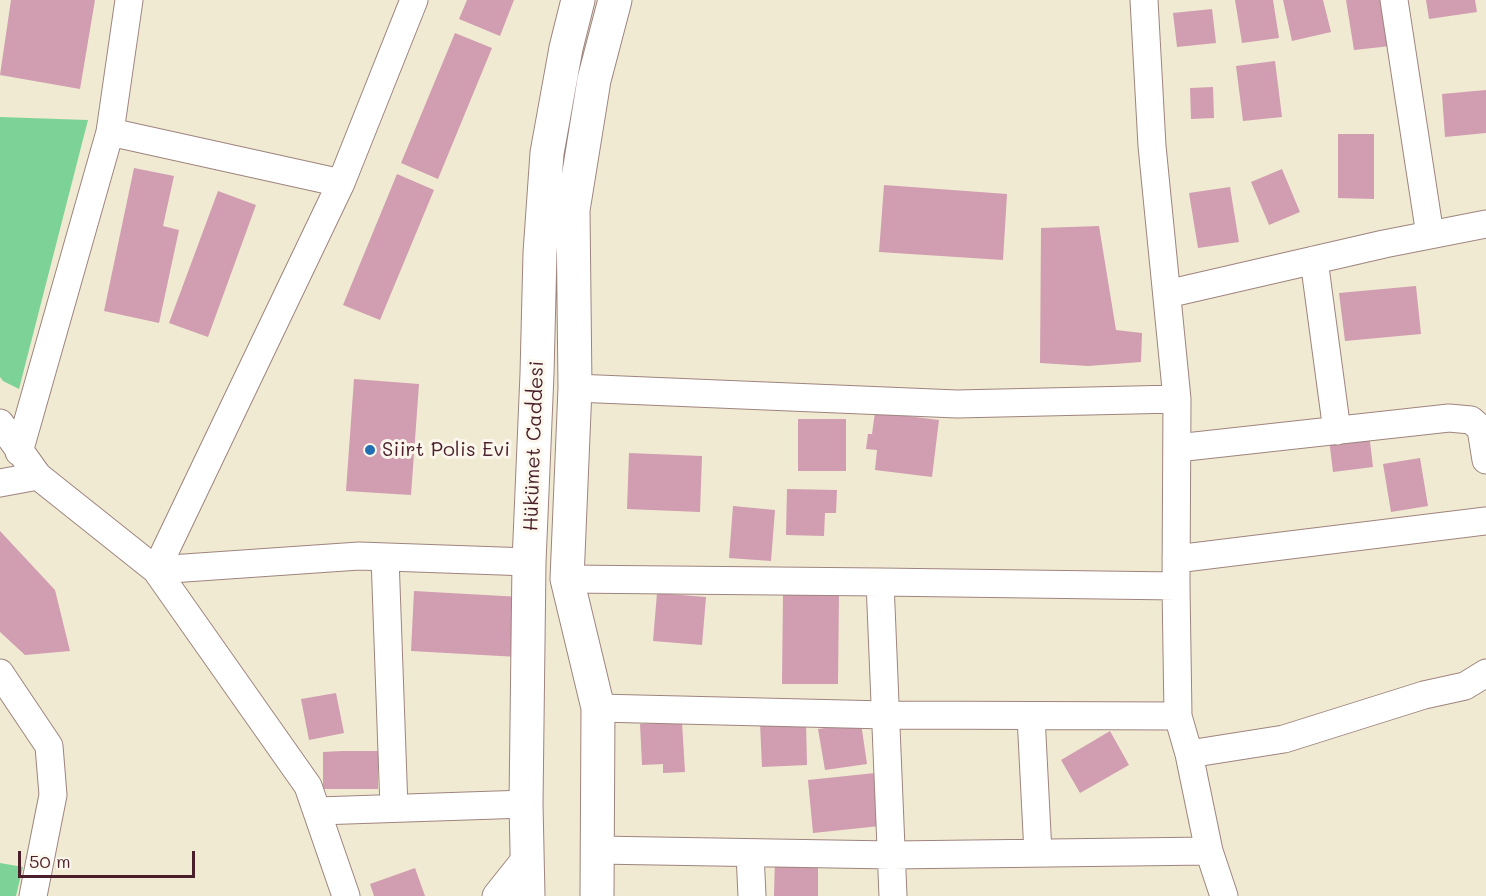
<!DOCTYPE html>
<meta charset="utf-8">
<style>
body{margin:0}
#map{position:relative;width:1486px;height:896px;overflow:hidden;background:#f1ead2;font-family:Mali,sans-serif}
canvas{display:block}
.scale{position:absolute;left:18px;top:851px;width:177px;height:27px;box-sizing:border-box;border:3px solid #4a1f2b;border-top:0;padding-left:8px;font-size:18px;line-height:21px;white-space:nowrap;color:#4a1f2b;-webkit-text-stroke:4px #fbf7ec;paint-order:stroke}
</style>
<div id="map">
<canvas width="1486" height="896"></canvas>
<div class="scale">50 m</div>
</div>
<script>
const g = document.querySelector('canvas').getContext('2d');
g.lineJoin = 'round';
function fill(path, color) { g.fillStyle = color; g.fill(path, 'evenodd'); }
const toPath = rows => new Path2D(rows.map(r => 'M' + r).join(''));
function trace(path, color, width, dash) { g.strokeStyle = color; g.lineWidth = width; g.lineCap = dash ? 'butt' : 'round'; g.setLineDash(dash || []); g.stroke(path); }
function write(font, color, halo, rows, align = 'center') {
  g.font = font + ' Mali,sans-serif'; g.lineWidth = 6; g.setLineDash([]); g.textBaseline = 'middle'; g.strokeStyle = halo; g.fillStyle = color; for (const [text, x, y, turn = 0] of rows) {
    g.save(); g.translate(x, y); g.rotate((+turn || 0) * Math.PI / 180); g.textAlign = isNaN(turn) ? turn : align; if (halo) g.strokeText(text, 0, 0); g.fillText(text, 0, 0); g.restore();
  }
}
fill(toPath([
 [0,117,88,120,19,389,3,381,0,377],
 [0,863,23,867,16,896,0,896]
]), '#7dd397');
fill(toPath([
 [11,0,95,0,80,89,0,75],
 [467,0,514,0,500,36,459,19],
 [1235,0,1273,0,1279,38,1242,43],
 [1283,0,1323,0,1331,32,1292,41],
 [1346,0,1393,0,1400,45,1354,50],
 [1426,0,1475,0,1477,12,1429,19],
 [1212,9,1216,43,1177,47,1173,13],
 [455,33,492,48,438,179,401,163],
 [1275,61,1282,117,1243,121,1236,66],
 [1213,87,1214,118,1191,119,1190,88],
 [1486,90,1486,133,1445,137,1442,94],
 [1338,134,1374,134,1374,199,1338,198],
 [134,168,174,176,163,226,179,230,159,323,104,311],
 [1282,169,1300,212,1269,225,1251,182],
 [397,174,434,190,380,320,343,305],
 [884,185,1007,194,1003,260,879,252],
 [1230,187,1239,242,1198,248,1189,193],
 [218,191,256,205,208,337,169,323],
 [1099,226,1116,330,1142,333,1141,362,1088,366,1040,363,1041,228],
 [1416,286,1421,334,1345,341,1339,293],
 [354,379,419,384,411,495,346,491],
 [875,412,939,420,932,477,875,470,877,450,866,449,868,434,872,434],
 [798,419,846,419,846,471,798,471],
 [1369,433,1373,467,1333,472,1329,439],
 [629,453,702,456,700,512,627,509],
 [1420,458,1428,506,1391,512,1383,464],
 [787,489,837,490,836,513,825,513,824,536,786,535],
 [733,506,775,510,771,561,729,558],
 [0,531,55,590,70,651,25,655,0,632],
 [414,591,521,597,518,657,411,651],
 [783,592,839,593,838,684,782,684],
 [657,593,706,597,702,645,653,641],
 [336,693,344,733,309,740,301,699],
 [806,721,807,765,762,767,760,723],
 [682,722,685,772,663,773,663,764,642,765,640,724],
 [861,723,867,764,825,770,818,729],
 [1110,731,1129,765,1080,793,1061,760],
 [342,751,378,751,378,789,323,789,323,752],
 [875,773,880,826,813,833,808,780],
 [775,857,818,858,818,896,774,896],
 [415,868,425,896,374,896,370,884]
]), '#d09db1');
const minor = toPath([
 [414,0,341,183,156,570,359,556,529,562],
 [1144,0,1152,146,1177,399,1176,586],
 [1394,0,1430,235],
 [110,132,341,183],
 [1314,260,1337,431],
 [1167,294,1384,244,1486,224],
 [575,388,957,404,1177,399],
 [0,423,38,476,156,570,308,786,346,896],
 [1177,448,1449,418,1471,420,1481,429,1486,460],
 [19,452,110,132,129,0],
 [0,483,38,476],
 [385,557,394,808],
 [1176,559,1486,521],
 [567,579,880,582,893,896],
 [880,582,1176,586,1178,716,1189,754,1209,851,1224,896],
 [0,673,49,746,53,795,33,896],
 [598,708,886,715,1178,716],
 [1031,716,1038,853],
 [1189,754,1284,739,1424,695,1465,686,1486,673],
 [318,811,526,804],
 [597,850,892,855,1209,851],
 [750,853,752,896],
 [496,896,527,857]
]);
const primary = toPath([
 [528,896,526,804,529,562,537,374,540,253,547,153,566,48,578,0],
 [597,896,598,708,567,579,575,388,573,210,594,80,615,0]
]);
trace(minor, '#9e847e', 29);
trace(primary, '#9e847e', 35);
trace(minor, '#fff', 27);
trace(primary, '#fff', 33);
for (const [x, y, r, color] of [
 [370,450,6,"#1f6fb2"]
]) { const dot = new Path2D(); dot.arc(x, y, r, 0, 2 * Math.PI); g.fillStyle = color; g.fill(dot); trace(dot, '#fbf7ec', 2); }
write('20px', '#4a1f2b', '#fbf7ec', [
 ["Hükümet Caddesi",534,446,-88]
]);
write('20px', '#4a1f2b', '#fbf7ec', [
 ["Siirt Polis Evi",382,450]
], 'left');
</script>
